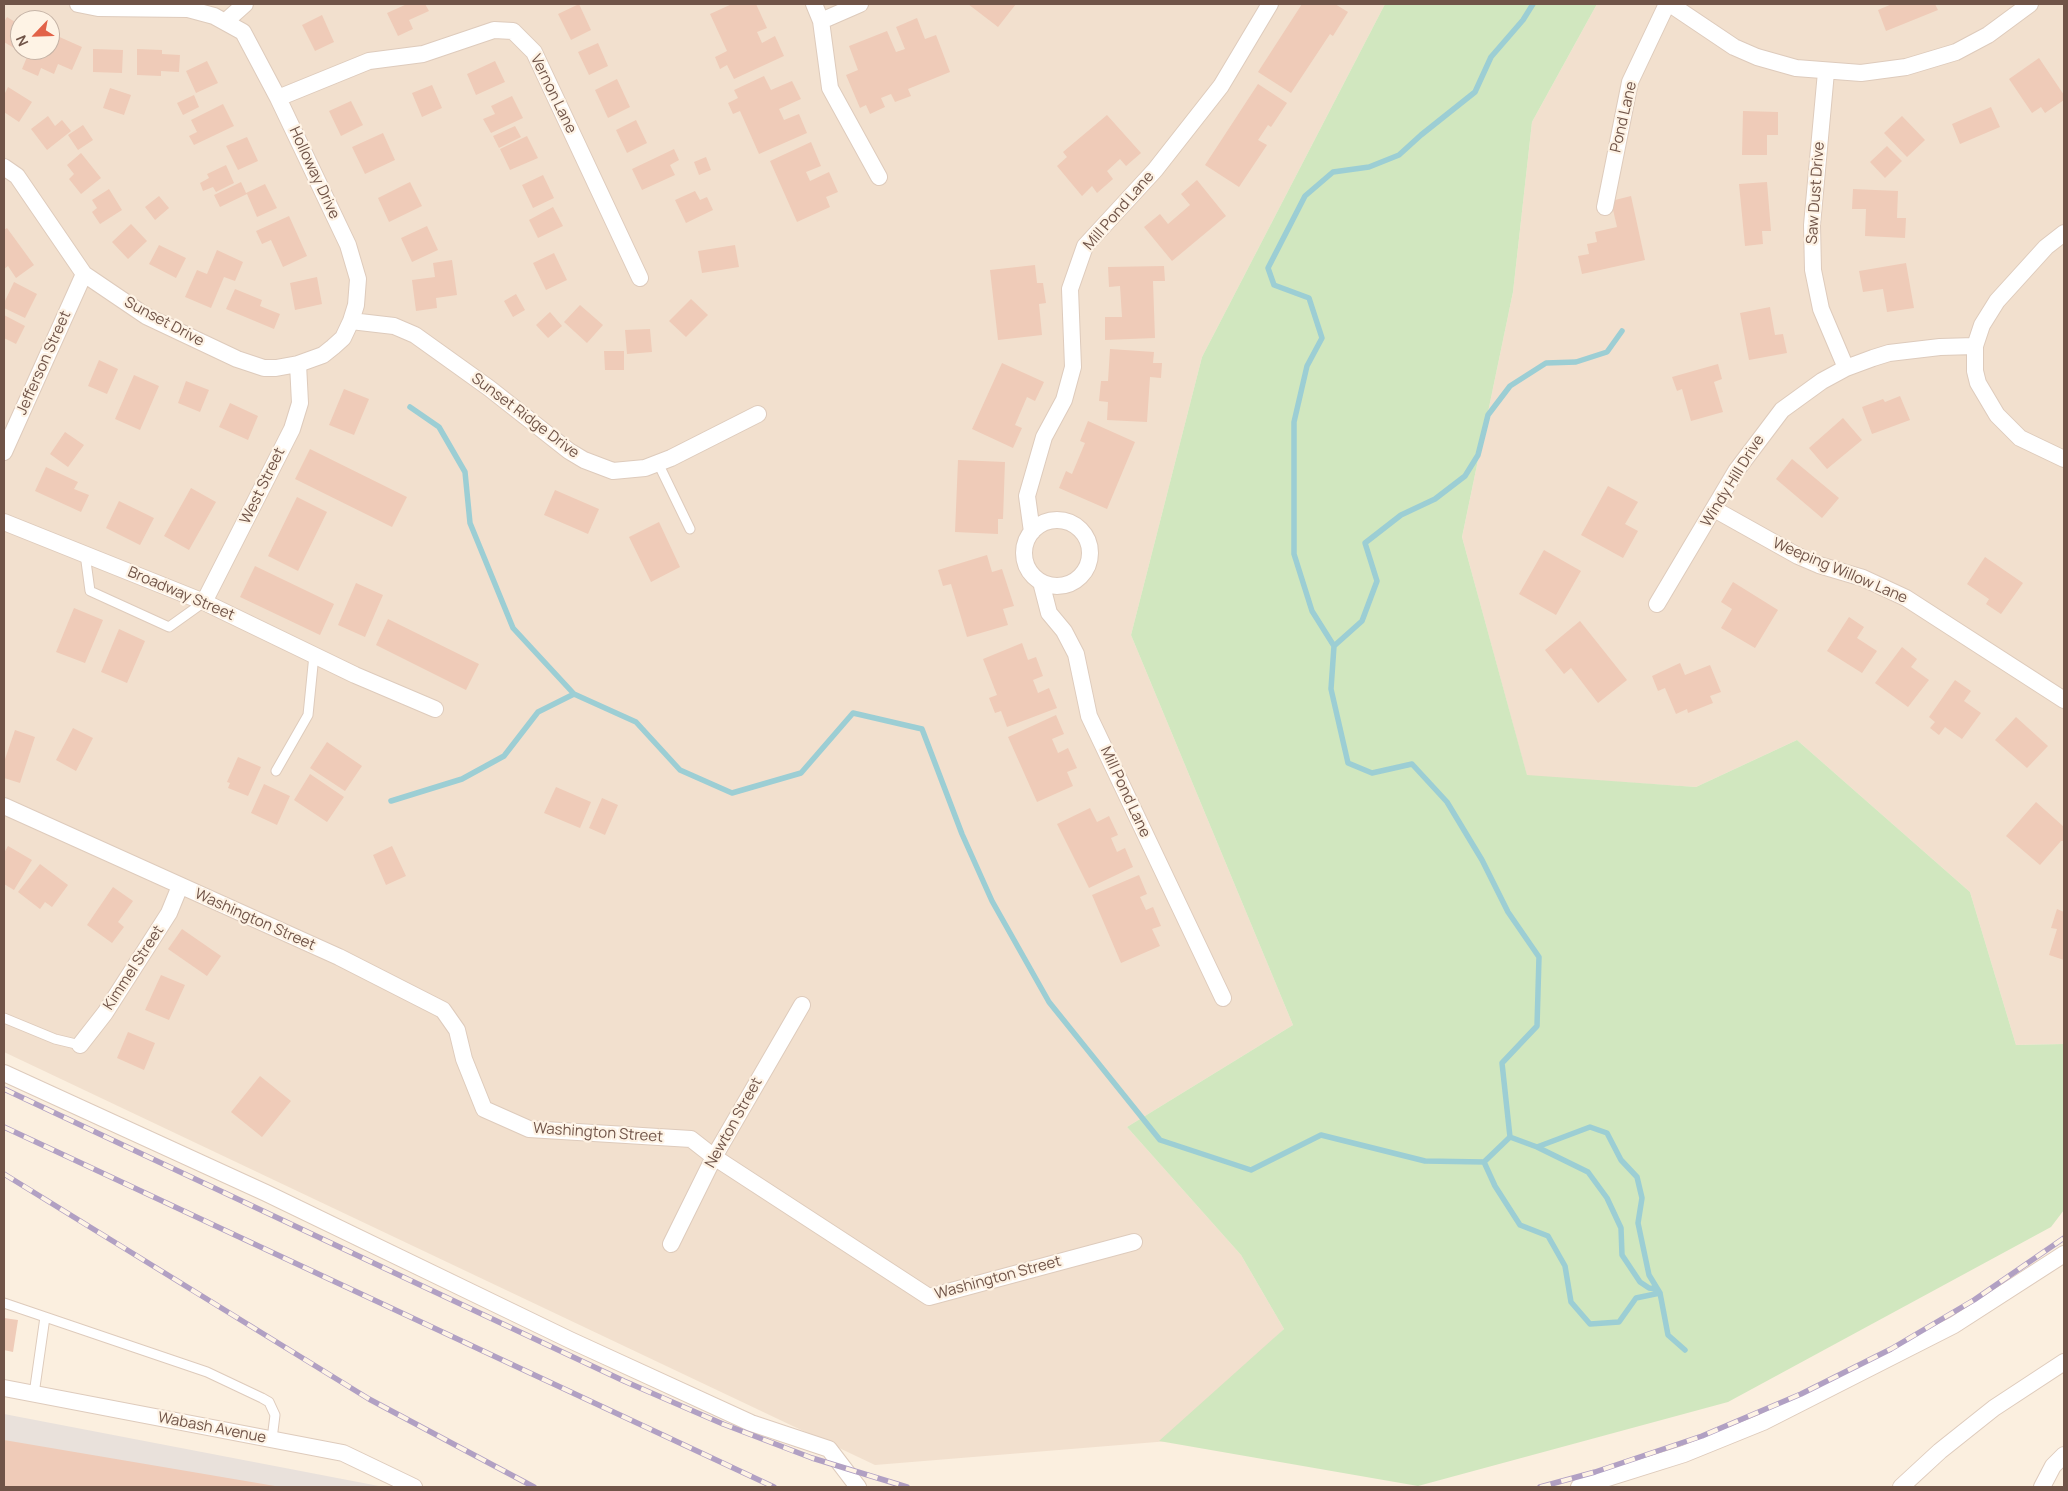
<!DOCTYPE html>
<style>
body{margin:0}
#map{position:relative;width:2068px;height:1491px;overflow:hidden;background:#fbefdf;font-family:Manrope,sans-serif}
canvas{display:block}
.frame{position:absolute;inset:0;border:5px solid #705448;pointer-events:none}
.north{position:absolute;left:10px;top:10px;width:50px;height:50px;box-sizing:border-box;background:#fef3e5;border:1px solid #c5b3a6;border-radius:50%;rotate:246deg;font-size:14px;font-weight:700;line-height:20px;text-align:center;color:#705448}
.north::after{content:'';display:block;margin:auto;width:18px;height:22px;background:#e26248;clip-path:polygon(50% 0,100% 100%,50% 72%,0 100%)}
</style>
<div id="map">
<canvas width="2068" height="1491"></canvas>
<div class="frame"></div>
<div class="north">N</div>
</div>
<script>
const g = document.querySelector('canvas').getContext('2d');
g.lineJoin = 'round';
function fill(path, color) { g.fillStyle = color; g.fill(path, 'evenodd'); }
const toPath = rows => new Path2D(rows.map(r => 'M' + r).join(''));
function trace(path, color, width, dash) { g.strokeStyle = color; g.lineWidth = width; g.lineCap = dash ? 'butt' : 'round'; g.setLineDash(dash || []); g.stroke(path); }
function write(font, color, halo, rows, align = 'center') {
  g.font = font + ' Manrope,sans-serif'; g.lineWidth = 4.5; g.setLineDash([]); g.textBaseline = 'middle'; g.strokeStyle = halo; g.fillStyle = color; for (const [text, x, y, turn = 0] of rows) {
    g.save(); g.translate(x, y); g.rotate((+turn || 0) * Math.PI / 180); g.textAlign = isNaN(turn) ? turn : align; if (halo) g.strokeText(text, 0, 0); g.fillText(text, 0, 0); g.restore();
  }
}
fill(toPath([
 [4,4,1385,4,1202,357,1131,635,1293,1025,1127,1127,1241,1255,1284,1329,1169,1441,875,1465,4,1052],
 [20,20,50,20,50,50,20,50],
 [1597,4,2064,4,2064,1044,2016,1045,1970,892,1797,740,1696,787,1527,776,1462,537,1513,292,1532,122]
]), '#f2e0ce');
fill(toPath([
 [4,1414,384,1487,4,1487]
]), '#e9e1db');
fill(toPath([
 [1385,4,1597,4,1532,122,1513,292,1462,537,1527,775,1696,787,1797,740,1970,892,2016,1045,2064,1044,2064,1210,2051,1227,1728,1402,1418,1486,1159,1441,1284,1329,1241,1255,1127,1127,1293,1025,1131,635,1202,357]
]), '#d1e7bf');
trace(toPath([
 [1533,4,1523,20,1491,57,1475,92,1421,135,1399,155,1369,167,1333,172,1305,196,1268,268,1274,285,1309,298,1322,338,1307,366,1294,422,1294,554,1312,611,1334,646,1331,689,1348,763,1372,773,1412,764,1447,802,1482,860,1508,912,1539,957,1537,1026,1502,1063,1510,1137,1484,1162,1495,1186,1520,1225,1548,1236,1565,1266,1571,1302,1590,1324,1619,1322,1636,1298,1660,1293,1668,1335,1685,1350],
 [410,407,439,427,465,472,470,523,513,628,574,694],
 [1334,646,1362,621,1377,581,1365,543,1401,515,1435,499,1465,476,1478,455,1488,415,1510,386,1546,363,1576,362,1607,352,1622,331],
 [391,801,462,779,504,756,538,712,574,694,636,722,680,770,732,793,801,773,853,713,922,729,962,834,992,901,1049,1002,1160,1140,1251,1170,1321,1135,1425,1161,1484,1162],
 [1510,1137,1537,1147,1590,1127,1607,1133,1621,1160,1637,1177,1642,1198,1638,1223,1649,1275,1660,1293],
 [1537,1147,1588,1172,1607,1198,1621,1228,1622,1255,1640,1282,1649,1288,1656,1289]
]), '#9cced4', 5.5);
fill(toPath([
 [407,4,425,4,429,11,409,20,413,29,398,36,387,13],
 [579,4,591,30,571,40,558,14],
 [732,4,756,4,767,28,757,32,762,43,775,36,784,56,734,79,727,65,720,69,715,57,727,51,710,14],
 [968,4,1016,4,998,27],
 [1302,4,1335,4,1348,12,1333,36,1330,34,1291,93,1258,72],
 [1892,4,1935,4,1938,10,1886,31,1878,10],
 [322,15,334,42,315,51,302,25],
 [7,17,20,25,19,51,4,42,4,22],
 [917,18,925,39,936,35,950,72,908,89,911,96,895,102,891,94,881,98,885,107,870,114,866,105,860,108,846,75,858,70,849,46,887,31,896,52,905,49,896,27],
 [55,35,82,47,72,70,58,64,54,74,41,68,38,76,22,69,30,50,46,56],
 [598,43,608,66,589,75,578,52],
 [93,49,123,50,122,73,93,72],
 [137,49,162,50,162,54,180,55,179,72,161,71,161,76,137,75],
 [2039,58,2064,95,2064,100,2045,113,2041,107,2032,113,2009,79],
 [207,61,218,83,196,93,186,71],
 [495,61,505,82,476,95,467,74],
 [764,76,771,90,792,81,801,99,779,109,784,120,799,114,807,133,759,154,740,111,733,114,728,103,738,98,734,90],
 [617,79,630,107,608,118,595,90],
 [1258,84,1287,103,1271,127,1268,125,1258,140,1267,145,1239,187,1205,165],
 [432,85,442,108,422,117,412,93],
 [8,87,32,102,19,122,4,112,4,95],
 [110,88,131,95,124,115,103,108],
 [194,95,199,107,183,115,177,103],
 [512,96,523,118,491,133,483,119,495,114,491,106],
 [351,101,363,125,341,136,329,111],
 [223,104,234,126,194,145,189,136,197,132,191,120],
 [1991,107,2000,127,1960,144,1952,124],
 [1743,111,1778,112,1778,135,1767,135,1767,155,1742,155],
 [1107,115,1141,153,1126,166,1120,159,1107,171,1113,179,1097,193,1092,186,1082,196,1057,166,1067,157,1063,152],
 [48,116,55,126,62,120,71,131,47,150,31,129],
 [1902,116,1925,140,1907,157,1884,133],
 [636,120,647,143,627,153,616,130],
 [83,125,93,140,78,150,68,135],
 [515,126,521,137,499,148,493,136],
 [383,133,395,160,365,174,352,147],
 [527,136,538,158,510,170,500,149],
 [247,137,258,161,238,170,226,146],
 [811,142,821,166,806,172,810,181,829,172,838,192,826,197,830,207,797,222,770,161],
 [1887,146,1902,161,1885,178,1870,162],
 [674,149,679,160,670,165,675,175,642,190,632,169],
 [81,153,101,178,81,194,69,179,74,174,67,165],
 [706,157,711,170,699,175,694,162],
 [226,165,234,183,216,192,213,187,203,191,200,183,209,178,207,174],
 [543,175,554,198,533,208,522,185],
 [1197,180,1226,216,1172,261,1144,227,1160,214,1168,224,1190,205,1181,194],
 [241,182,246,193,265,184,277,208,257,217,247,194,220,207,214,195],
 [410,182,422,206,389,222,378,198],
 [1767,182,1771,231,1762,231,1763,244,1745,246,1739,184],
 [109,189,122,210,100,224,92,212,97,208,92,200],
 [1853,189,1898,191,1897,218,1906,218,1905,238,1865,236,1866,209,1852,209],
 [695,191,700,200,707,197,713,210,686,223,675,200],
 [159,196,169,208,155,220,145,207],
 [1631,196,1645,260,1582,274,1578,256,1589,254,1587,244,1597,242,1595,232,1617,227,1611,201],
 [553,207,563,226,538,238,529,220],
 [289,216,307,256,283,267,271,240,262,244,256,231],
 [131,224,147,241,128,259,112,242],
 [427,226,438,250,412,262,401,238],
 [7,228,34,265,16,278,8,266,4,269,4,230],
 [159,245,186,258,176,278,149,264],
 [735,245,739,267,702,273,698,251],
 [217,250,243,262,235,281,224,277,211,308,185,297,197,270,207,274],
 [554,253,567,280,546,290,533,263],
 [452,260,457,295,436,298,437,308,416,311,412,280,435,277,433,263],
 [1906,263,1914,308,1887,312,1883,289,1863,292,1859,271],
 [1035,265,1037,283,1043,283,1046,303,1039,304,1042,335,998,340,990,270],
 [1164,266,1165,281,1153,281,1155,338,1105,340,1105,317,1122,317,1120,286,1109,287,1108,267],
 [317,277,322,304,295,310,290,283],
 [14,282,37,294,25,318,4,308,4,303],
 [235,289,262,300,260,306,280,314,274,329,226,309],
 [516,294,525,310,513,317,504,301],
 [691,299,708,315,686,337,669,321],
 [580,305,603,325,587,343,564,322],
 [1770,307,1775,335,1783,334,1787,353,1749,360,1740,313],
 [550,312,562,326,548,338,536,325],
 [4,315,25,326,16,344,4,338],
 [650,329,652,352,627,354,625,330],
 [1110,349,1154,352,1153,363,1162,363,1161,378,1150,377,1147,422,1107,420,1108,402,1099,401,1101,381,1108,381],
 [604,351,624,351,624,370,605,370],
 [99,360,118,369,107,394,88,386],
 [1002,363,1044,382,1035,401,1027,397,1015,425,1022,428,1013,448,972,429],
 [1718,364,1722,379,1714,382,1723,412,1691,421,1682,389,1677,391,1672,377],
 [134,375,159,386,140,430,115,419],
 [186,381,209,390,200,412,178,403],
 [344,389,369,399,354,435,329,425],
 [1900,396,1910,420,1872,434,1862,407,1883,399,1885,402],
 [230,403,258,416,248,440,219,427],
 [1843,418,1862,440,1827,469,1809,448],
 [1088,421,1135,442,1107,509,1059,488,1066,471,1072,474,1085,443,1080,441],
 [65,432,84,445,68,467,50,454],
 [310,449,407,497,392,527,295,479],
 [1792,459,1839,498,1822,518,1776,479],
 [958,460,1005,462,1003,519,998,519,998,534,955,532],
 [46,467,78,482,74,489,89,495,81,512,35,491],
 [1608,486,1638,502,1625,524,1638,531,1623,558,1581,535],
 [191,488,216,502,189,550,164,536],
 [555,490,599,509,588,534,544,515],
 [297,497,327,512,298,571,268,556],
 [119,501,154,518,140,545,106,528],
 [659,522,680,567,651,582,629,537],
 [1544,550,1581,571,1556,615,1519,594],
 [987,555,992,572,1002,569,1014,606,1003,609,1008,625,967,637,951,584,943,586,938,570],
 [1985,557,2023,583,2001,614,1986,604,1989,599,1967,584],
 [255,566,334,604,320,635,240,597],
 [1733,582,1778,610,1755,648,1721,628,1732,609,1721,602],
 [356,583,383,595,365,637,338,625],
 [74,608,103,620,85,663,56,652],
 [1849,617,1864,627,1857,638,1877,651,1862,673,1827,651],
 [388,619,479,664,466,690,376,645],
 [1580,621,1627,680,1598,703,1571,668,1564,674,1545,650],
 [119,629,145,641,127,683,101,672],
 [1022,643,1028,660,1036,657,1043,676,1033,680,1038,693,1049,688,1057,708,1007,727,1001,711,995,713,989,698,997,695,983,659],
 [1902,647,1917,659,1911,667,1929,680,1908,707,1875,683],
 [1680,663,1685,675,1710,665,1721,692,1710,696,1713,703,1688,713,1687,709,1676,714,1665,688,1658,691,1652,676],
 [1955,680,1971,691,1964,701,1981,713,1962,739,1945,727,1939,735,1930,728,1935,722,1929,717],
 [1056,715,1064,734,1052,739,1058,753,1068,748,1077,768,1067,772,1073,786,1037,802,1008,737],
 [2016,717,2048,746,2027,768,1995,740],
 [73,728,93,738,76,771,56,760],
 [15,730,35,737,20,783,4,778,4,762],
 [327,742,362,766,345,791,310,768],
 [238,757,261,767,248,796,228,788,230,783,227,782],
 [310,774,344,797,327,822,294,800],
 [264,784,290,796,277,825,251,813],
 [556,787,591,802,580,828,544,813],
 [602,798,618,805,605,835,589,828],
 [2036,802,2064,827,2064,841,2061,841,2040,865,2006,836],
 [1090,808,1097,822,1109,816,1118,835,1111,838,1117,852,1125,848,1133,867,1089,888,1057,824],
 [8,846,32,860,14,890,4,884,4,853],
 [392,846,406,876,386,885,373,855],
 [40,864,68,885,52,907,45,902,40,909,18,892],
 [1139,875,1147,894,1140,897,1146,910,1153,907,1161,926,1152,929,1160,946,1121,963,1092,895],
 [113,887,133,901,118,922,124,927,112,943,87,925],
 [2057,909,2064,912,2064,960,2049,955,2057,929,2051,928],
 [182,929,221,956,207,976,168,949],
 [161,975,185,985,169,1020,145,1010],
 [128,1032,155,1043,144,1070,117,1058],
 [260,1076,291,1101,262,1137,231,1112],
 [4,1318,18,1320,13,1352,4,1350],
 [4,1440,275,1486,275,1487,4,1487]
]), '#efcbb8');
const lane = toPath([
 [658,463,690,529],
 [85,554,90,591,169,627,204,602],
 [276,771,308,715,314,655],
 [4,1018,55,1039,80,1045],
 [4,1303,207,1372,262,1398,269,1402,275,1415,272,1439],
 [34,1394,45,1317]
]);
const street = toPath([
 [814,4,821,21,830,88,879,177],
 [1670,4,1734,47,1757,57,1796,68,1861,73,1906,67,1956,52,1988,35,2030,4],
 [226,21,245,4],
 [821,21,860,4],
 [1826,72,1812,225,1813,270,1821,309,1846,368],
 [278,98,369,61,423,54,494,30,513,31,534,52,640,278],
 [4,167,17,176,84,274,146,316,237,359,264,368,276,368,298,364,323,355,333,347,343,338,351,321,356,305,358,279,348,245,278,98,243,32,214,16,188,9,98,8,78,4],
 [1605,207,1630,82,1667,4],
 [2064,233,2046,247,1997,301,1982,325,1975,346,1975,371,1978,383,1997,415,2020,438,2064,459],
 [351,321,394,326,415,335,489,388,569,451,584,460,613,471,645,468,671,458,758,414],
 [4,452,84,274],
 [1714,509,1798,556,1819,565,1863,578,1906,598,2064,700],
 '1024 553a33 33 0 1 1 66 0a33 33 0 1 1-66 0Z',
 [4,522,204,602,355,675,435,709],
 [1032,532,1027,496,1044,437,1064,400,1073,367,1070,289,1085,246,1155,170,1221,86,1270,4],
 [1041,582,1049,613,1064,631,1076,654,1089,716,1223,998],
 [204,602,292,429,300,403,298,364],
 [1657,604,1736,471,1782,410,1822,381,1846,368,1873,358,1889,353,1940,347,1975,346],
 [4,806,339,957,443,1010,457,1030,464,1059,484,1109,529,1129,691,1139,714,1157,929,1297,1134,1242],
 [80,1045,105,1013,169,913,180,886],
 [4,1073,266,1193,570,1340,751,1423,829,1449,858,1487],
 [671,1244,714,1157,802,1005],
 [4,1388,343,1453,414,1487],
 [1579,1487,1684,1454,1763,1422,1954,1325,2064,1254],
 [1901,1487,1940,1451,1994,1408,2064,1362],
 [2042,1487,2053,1466,2064,1455]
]);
trace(lane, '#decbbc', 11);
trace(street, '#decbbc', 18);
trace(lane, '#fff', 9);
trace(street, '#fff', 16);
const rail = toPath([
 [4,1089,624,1381,723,1424,812,1458,907,1487],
 [4,1127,774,1487],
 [4,1174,369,1399,534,1487],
 [1540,1487,1595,1472,1702,1436,1801,1394,1891,1349,1974,1300,2064,1238]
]);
trace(rail, '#b1a0c3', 5.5);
trace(rail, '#fef3e5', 4, [11]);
write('15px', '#705448', '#fef3e5', [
 ["Vernon Lane",553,94,64],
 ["Pond Lane",1624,117,-77],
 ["Holloway Drive",314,173,65],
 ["Saw Dust Drive",1816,193,-86],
 ["Mill Pond Lane",1119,211,-49],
 ["Sunset Drive",164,322,28],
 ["Jefferson Street",44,363,-66],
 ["Sunset Ridge Drive",525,416,37],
 ["Windy Hill Drive",1733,481,-58],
 ["West Street",263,486,-64],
 ["Weeping Willow Lane",1840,571,23],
 ["Broadway Street",181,594,23],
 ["Mill Pond Lane",1125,792,65],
 ["Washington Street",255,920,24],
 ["Kimmel Street",134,968,-57],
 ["Newton Street",734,1123,-61],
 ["Washington Street",598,1133,4],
 ["Washington Street",998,1278,-15],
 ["Wabash Avenue",212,1428,11]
]);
</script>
